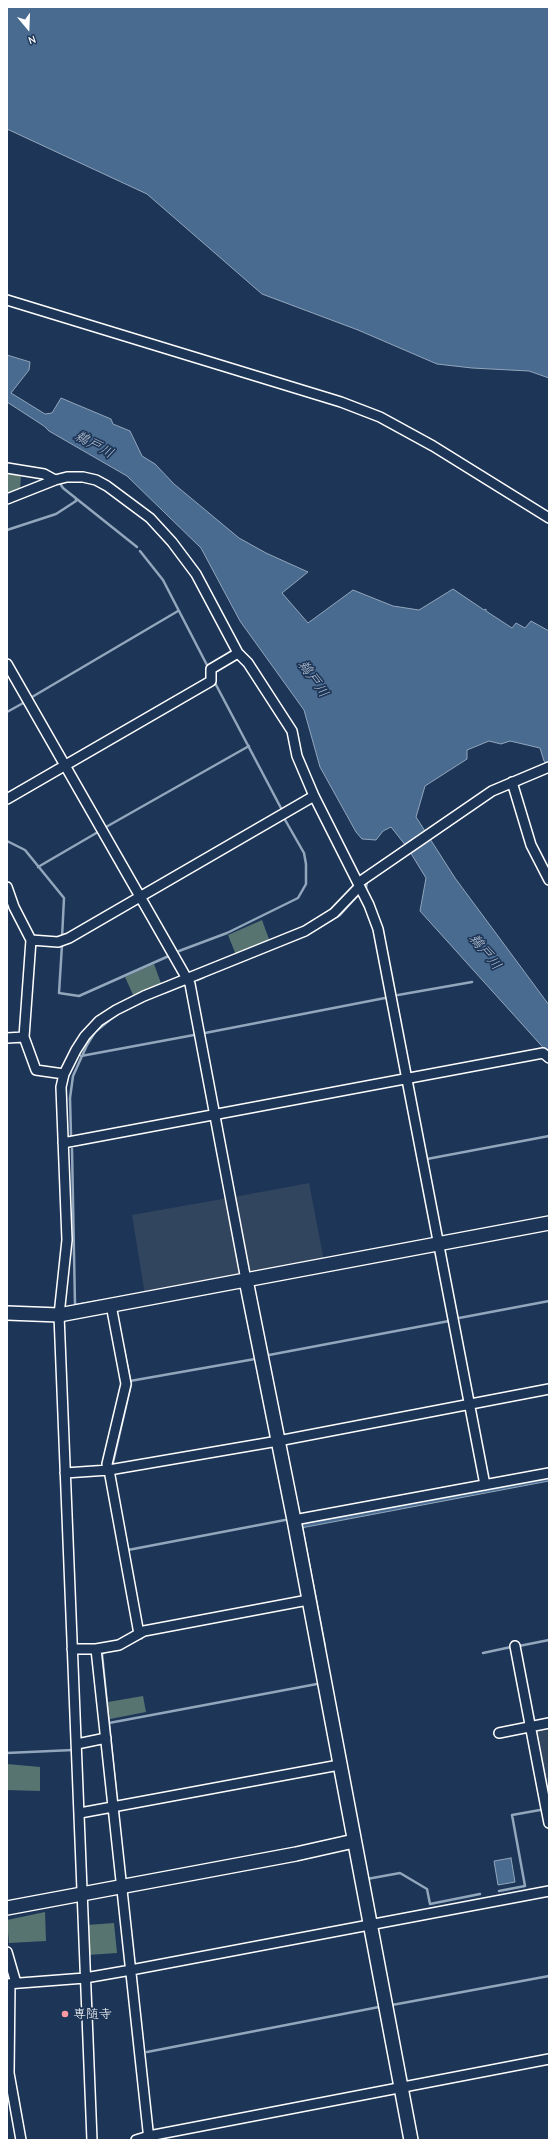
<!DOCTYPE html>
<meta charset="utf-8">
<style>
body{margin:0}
#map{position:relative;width:556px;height:2147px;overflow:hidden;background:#1d3557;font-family:"Comic Neue",sans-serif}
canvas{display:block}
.frame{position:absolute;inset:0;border:8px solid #fff;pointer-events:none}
.north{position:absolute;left:8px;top:8px;width:40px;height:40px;-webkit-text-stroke:3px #1d3557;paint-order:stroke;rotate:161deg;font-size:11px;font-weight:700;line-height:16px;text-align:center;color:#fff}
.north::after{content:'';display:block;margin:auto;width:14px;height:18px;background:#fff;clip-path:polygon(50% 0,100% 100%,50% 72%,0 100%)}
</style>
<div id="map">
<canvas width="556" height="2147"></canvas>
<div class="frame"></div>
<div class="north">N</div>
</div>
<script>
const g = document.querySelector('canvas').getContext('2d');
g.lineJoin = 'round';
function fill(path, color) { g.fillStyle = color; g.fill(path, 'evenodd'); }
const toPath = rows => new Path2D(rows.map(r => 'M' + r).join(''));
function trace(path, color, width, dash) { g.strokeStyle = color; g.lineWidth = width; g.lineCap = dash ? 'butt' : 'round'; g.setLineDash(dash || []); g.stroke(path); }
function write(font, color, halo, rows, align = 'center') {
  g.font = font + ' "Comic Neue","Klee One",sans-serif'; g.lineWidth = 3.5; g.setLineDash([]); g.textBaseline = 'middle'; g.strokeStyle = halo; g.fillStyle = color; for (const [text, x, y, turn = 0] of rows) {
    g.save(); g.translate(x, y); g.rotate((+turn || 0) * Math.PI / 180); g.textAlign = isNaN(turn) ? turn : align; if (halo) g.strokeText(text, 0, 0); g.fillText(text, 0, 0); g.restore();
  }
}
fill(toPath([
 [309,1183,324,1261,249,1275,234,1197],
 [228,1198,241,1272,235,1279,145,1295,132,1215],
 [549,1726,549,1799,546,1798,533,1729]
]), '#32455e');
fill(toPath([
 [7,472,21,474,20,491,7,496],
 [262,920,270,942,236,955,228,935],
 [154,964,162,986,134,997,125,977],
 [143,1696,146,1712,110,1719,108,1702],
 [7,1764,40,1767,40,1791,7,1790],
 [45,1912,46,1941,9,1943,7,1920],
 [114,1923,117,1953,88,1955,87,1925]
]), '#587471');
const water = toPath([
 [7,7,549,7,549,378,529,371,472,368,437,364,358,330,262,294,147,194,7,129,7,7],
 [7,355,30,362,29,370,11,393,45,414,52,413,61,398,111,419,113,424,130,431,142,456,155,464,174,484,239,538,266,553,308,572,282,593,308,623,353,590,393,606,419,610,453,589,484,610,486,609,486,611,512,628,516,623,525,628,531,621,549,631,549,767,544,761,540,748,510,741,501,744,489,741,467,750,467,759,425,786,416,817,455,878,549,1005,549,1054,420,911,426,878,407,847,391,827,383,831,376,840,362,839,356,832,320,767,304,710,240,621,201,548,127,476,49,431,44,426,7,402,7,355],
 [549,1477,549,1481,301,1528,301,1524,549,1477],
 [511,1858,515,1882,498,1885,494,1861,511,1858]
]);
fill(water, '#4a6b90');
trace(water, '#92a6bc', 1);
trace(toPath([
 [59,482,63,488,137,547],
 [7,530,56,514,76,501,76,499],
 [140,551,163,580,209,669],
 [214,681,282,810],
 [32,697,178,611],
 [7,712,25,702],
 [106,827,249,746],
 [7,841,25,850,64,898,62,938],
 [38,867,98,832],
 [366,888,367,882],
 [308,934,340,915,357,896],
 [62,945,59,993,79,996,171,955],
 [179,951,227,933,298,898,306,884,306,864,304,853,284,818],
 [197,980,204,977],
 [164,993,184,985],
 [398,995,472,982],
 [205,1033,385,998],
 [81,1056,194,1035],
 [71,1135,70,1098,73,1076,87,1045,95,1032,112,1018],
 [72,1149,75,1305,99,1301],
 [427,1159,549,1136],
 [459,1318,549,1301],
 [269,1355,449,1321],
 [130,1381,255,1359],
 [112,1467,131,1384,124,1350],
 [302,1527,325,1647],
 [128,1548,128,1550,285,1520],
 [519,1646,549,1640],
 [106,1651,102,1654,117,1803],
 [483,1653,511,1647],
 [109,1723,317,1684],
 [7,1753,73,1750],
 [118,1809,119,1823],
 [367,1879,400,1873,427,1889,430,1904,480,1894],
 [499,1891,525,1886,512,1815,540,1810],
 [392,2005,549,1976],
 [147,2052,379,2007],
 [18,2098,19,2106]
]), '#92a6bc', 2.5);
const street = toPath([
 [7,300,341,402,380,417,433,446,549,518],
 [7,468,44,474,55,480],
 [7,499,55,480,67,477,83,477,96,480,107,486,150,518,172,542,196,574,238,653,248,663,292,731,297,756,314,796,369,905,378,929,485,1485],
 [7,664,190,984,246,1280],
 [512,782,531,845,549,880],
 [7,799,211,681,211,669,238,653],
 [358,883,492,791,549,767],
 [7,887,14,907,31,940,24,1037,36,1070,64,1074],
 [31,940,58,942,69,938,314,796],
 [7,1038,24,1037],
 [63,1143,543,1053,549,1058],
 [108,1470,107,1464,126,1384,111,1305],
 [109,1470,139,1634],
 [65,1473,109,1470,278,1441,549,1389],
 [294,1520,549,1473],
 [515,1646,545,1803],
 [72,1649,96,1649,119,1645,144,1631,308,1600],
 [96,1649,149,2140],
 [499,1733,549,1723],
 [77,1744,106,1738],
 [549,1803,545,1803,549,1823],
 [80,1813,339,1765],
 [7,1952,16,1983],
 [7,1984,85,1978,131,1970,549,1891],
 [10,1984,9,2073,21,2140],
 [92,2140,59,1315,67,1240,61,1087,64,1074,76,1050,85,1036,99,1021,116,1010,144,996,305,931,334,913,359,887],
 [136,2140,149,2136,549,2059]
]);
const secondary = toPath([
 [246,1280,294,1520,411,2140],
 [7,1313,59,1315,549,1223],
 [7,1908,296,1854,354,1841]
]);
trace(street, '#fff', 12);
trace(secondary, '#fff', 16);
trace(street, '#1d3557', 9);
trace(secondary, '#1d3557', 13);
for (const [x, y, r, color] of [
 [65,2014,4,"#ff9aa2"]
]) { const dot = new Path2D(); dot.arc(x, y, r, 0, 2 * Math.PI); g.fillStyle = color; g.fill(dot); trace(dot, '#1d3557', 1.5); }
write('13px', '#fff', '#1d3557', [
 ["専随寺",73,2014]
], 'left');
write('italic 14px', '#b7c4d3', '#1d3557', [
 ["鵜戸川",94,445,29],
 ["鵜戸川",313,679,55],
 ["鵜戸川",485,952,51]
]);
</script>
